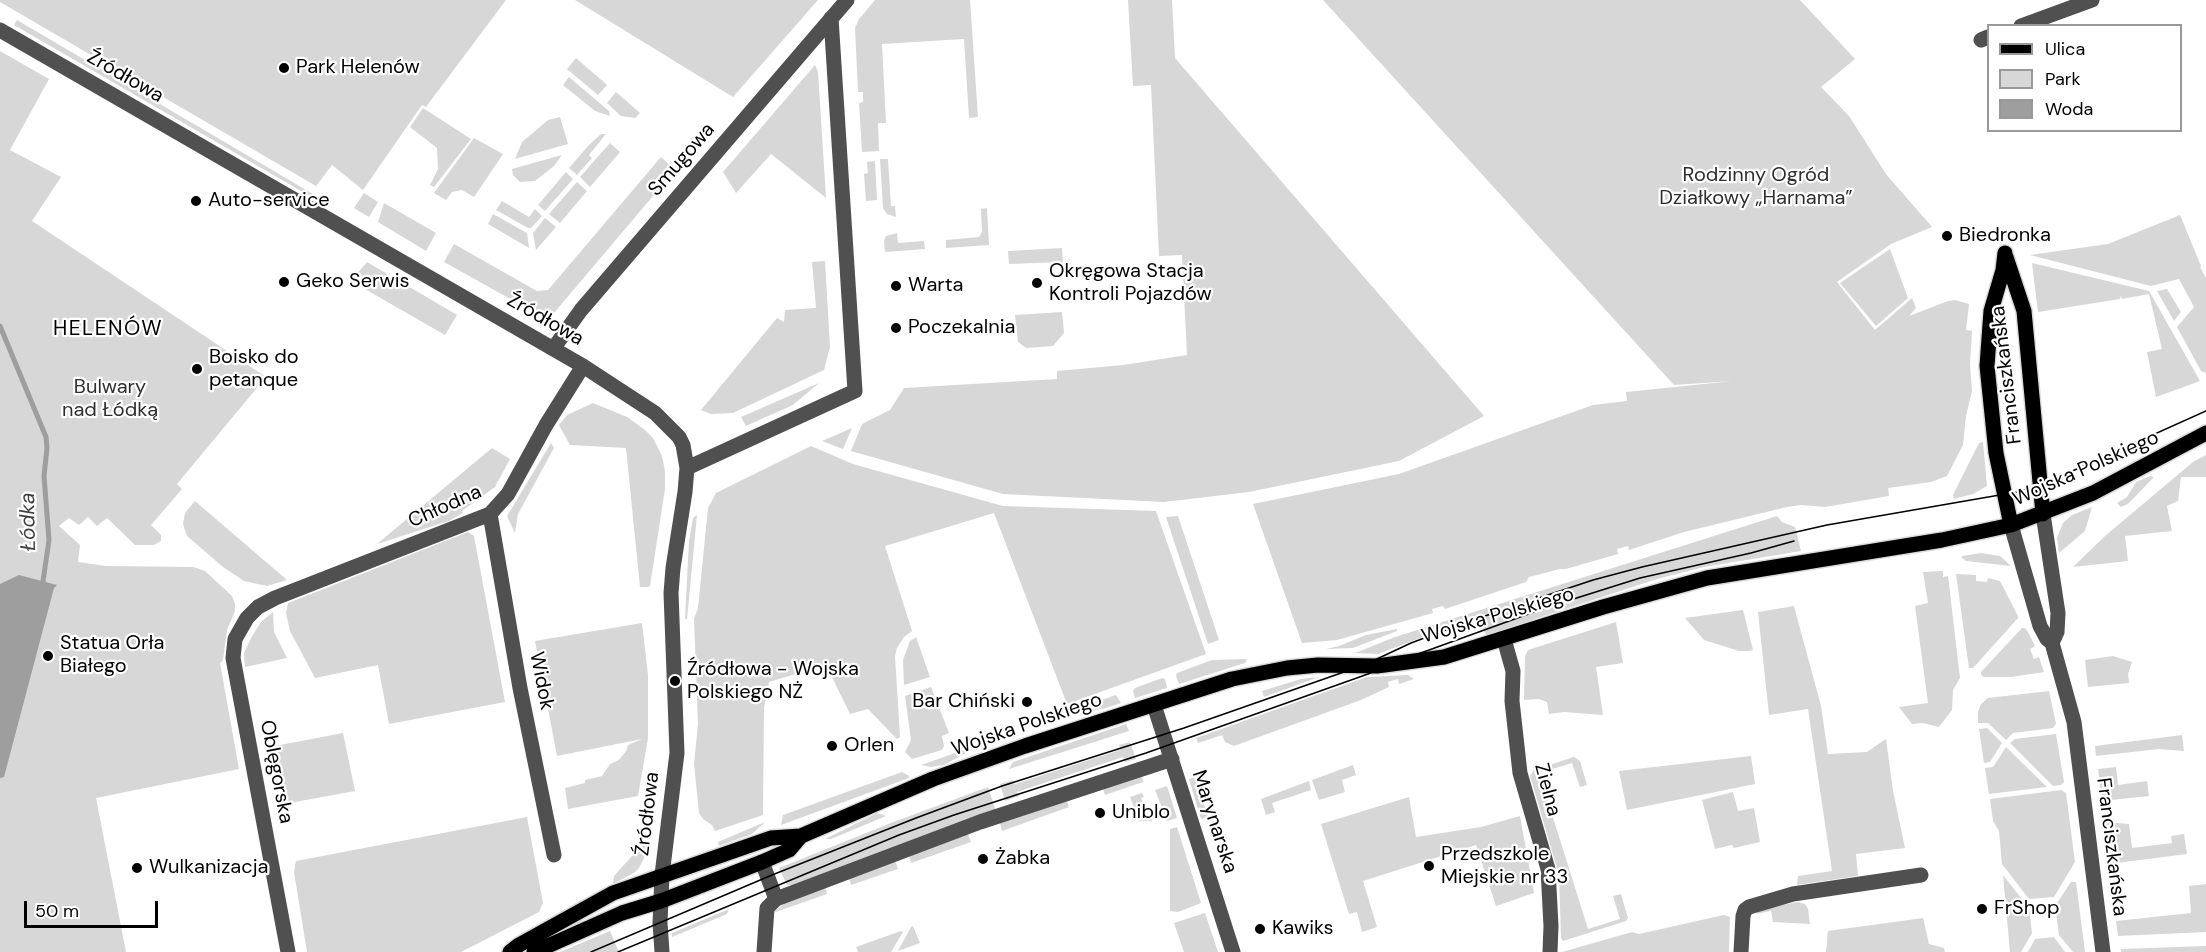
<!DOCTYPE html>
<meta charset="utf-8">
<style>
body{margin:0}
#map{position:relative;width:2206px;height:952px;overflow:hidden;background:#fff;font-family:"DM Sans",sans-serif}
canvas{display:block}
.legend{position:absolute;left:1987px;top:24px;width:195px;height:108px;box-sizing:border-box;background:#fff;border:2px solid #999;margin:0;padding:8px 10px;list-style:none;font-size:18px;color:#000}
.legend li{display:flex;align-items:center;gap:12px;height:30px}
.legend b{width:30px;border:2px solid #999}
.scale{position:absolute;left:24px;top:901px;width:134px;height:27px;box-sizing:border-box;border:3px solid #000;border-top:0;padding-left:8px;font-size:18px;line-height:21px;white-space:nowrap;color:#000;-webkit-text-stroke:4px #fff;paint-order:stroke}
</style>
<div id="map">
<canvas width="2206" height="952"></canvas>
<ul class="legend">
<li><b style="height:8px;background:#000"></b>Ulica</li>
<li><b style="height:16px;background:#d7d7d7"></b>Park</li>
<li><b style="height:16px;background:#9e9e9e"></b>Woda</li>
</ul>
<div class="scale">50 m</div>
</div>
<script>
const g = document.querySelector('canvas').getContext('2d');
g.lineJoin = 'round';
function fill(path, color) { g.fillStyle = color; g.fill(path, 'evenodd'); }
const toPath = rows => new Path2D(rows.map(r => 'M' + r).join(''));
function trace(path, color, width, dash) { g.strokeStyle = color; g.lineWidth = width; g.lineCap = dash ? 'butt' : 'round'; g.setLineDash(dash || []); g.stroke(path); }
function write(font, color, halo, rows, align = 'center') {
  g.font = font + ' "DM Sans",sans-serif'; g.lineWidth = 4.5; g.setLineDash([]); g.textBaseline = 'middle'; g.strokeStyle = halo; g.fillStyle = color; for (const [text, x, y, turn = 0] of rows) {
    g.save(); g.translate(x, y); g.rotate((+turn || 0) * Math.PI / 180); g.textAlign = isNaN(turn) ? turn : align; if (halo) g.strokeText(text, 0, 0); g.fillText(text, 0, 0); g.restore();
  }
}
fill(toPath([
 [0,0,506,0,426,107,422,105,363,190,332,165,316,186,0,2],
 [575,0,818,0,733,97],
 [875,0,970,0,978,117,969,118,964,39,882,44,886,123,878,123,879,151,862,152,859,103,863,102,863,92,858,92,855,28,859,19],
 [1128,0,1172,0,1175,58,1484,416,1399,461,1249,492,1164,502,1003,494,851,451,862,424,890,410,904,388,1057,379,1057,371,1123,365,1187,355,1182,255,1159,256,1151,85,1133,86],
 [1323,0,1800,0,1855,59,1821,87,1849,116,1886,174,1932,227,1891,244,1837,282,1875,330,1912,298,1916,308,1909,316,1948,301,1955,300,1969,304,1966,330,1972,331,1970,365,1972,391,1966,416,1963,445,1947,476,1931,482,1888,488,1889,496,1825,507,1801,505,1787,507,1684,532,1629,550,1628,546,1617,549,1618,554,1566,569,1560,569,1529,577,1526,582,1445,609,1443,606,1432,609,1433,613,1337,640,1302,643,1253,504,1399,474,1593,405,1627,401,1626,392,1733,381,1674,385],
 [17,20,313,194,308,195,14,25],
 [0,51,49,79,10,150,61,177,32,221,266,377,177,484,182,489,151,525,161,535,161,541,154,545,135,545,107,518,97,526,88,517,79,525,69,518,59,526,80,545,78,562,106,566,194,567,205,571,232,596,235,604,235,611,227,630,223,660,220,663,239,769,96,798,126,952,0,952],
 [576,58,607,85,598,95,567,69],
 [815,65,818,72,826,198,771,154,736,193,723,172],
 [569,77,609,111,610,116,595,111,563,85],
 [616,92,640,113,635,118,621,116,607,103],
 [423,108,471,139,434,187,430,185,438,169,437,148,410,127],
 [560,117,568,144,515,159,522,142,548,120],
 [601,134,606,134,589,155,592,158,577,175,569,168,589,145],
 [474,138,503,154,474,197,462,190,452,192,446,200,434,193],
 [610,143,620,152,590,187,580,177],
 [562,155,554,166,535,181,520,182,513,175,512,169],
 [661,157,675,170,548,320,444,262,454,244,537,291,548,290],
 [880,159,888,159,891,206,895,206,896,217,887,214,883,208],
 [875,161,877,200,866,201,864,174,868,173,867,162],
 [566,172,573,179,545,211,538,205],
 [577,182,587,191,560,223,549,214],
 [364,193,378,202,369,217,354,208],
 [502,201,529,217,535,209,542,216,531,228,528,228,496,210],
 [384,203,436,233,426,251,378,222],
 [987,208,989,245,946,248,946,240,979,237,982,232,981,209],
 [493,214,527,233,529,248,488,224],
 [2180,215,2201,266,2200,267,2206,278,2206,373,2201,371,2177,327,2194,307,2179,279,2151,286,2030,255,2108,244],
 [545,218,556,227,536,250,533,233],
 [897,233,898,243,924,241,925,249,885,252,884,241,886,236],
 [1062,248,1063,262,1009,264,1008,251],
 [1890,249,1908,298,1876,326,1840,283],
 [825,261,830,347,824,370,733,413,711,414,701,410,777,318,784,322,785,310,816,308,812,262],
 [367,262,457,315,445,335,351,281],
 [2032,263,2149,291,2200,381,2156,397,2147,352,2162,349,2149,294,2122,299,2121,296,2120,299,2038,312],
 [2167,289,2181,312,2174,321,2157,291],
 [1062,312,1064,333,1053,346,1026,348,1018,342,1015,315],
 [819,383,793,405,746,426,741,417],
 [593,403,627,417,645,430,653,438,662,456,665,471,665,489,650,586,648,587,640,587,626,448,570,445,559,425,567,415],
 [852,428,843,449,822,441],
 [1983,442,1987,486,1973,494,1954,499,1953,495,1979,443],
 [551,443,554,448,518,514,515,533,507,516],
 [811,446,853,464,1003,506,1156,511,1206,654,1067,704,994,513,885,546,912,631,904,637,897,648,895,656,900,737,897,739,868,709,850,714,826,665,769,682,764,708,763,815,715,831,712,825,703,819,699,813,694,764,698,724,694,619,698,608,708,508,716,493],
 [492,448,510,459,495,487,462,511,463,513,449,521,377,544],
 [2206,455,2206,477,2181,477,2178,501,2167,506,2172,531,2125,536,2128,561,2073,567,2105,536,2193,462],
 [2150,476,2154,477,2128,504,2121,507,2117,503,2127,497,2136,482],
 [195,501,287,580,267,586,244,581,223,567,187,536,183,524,185,513],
 [2092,507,2085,531,2059,553,2057,538,2063,523,2072,515],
 [697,515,687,619,685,619,689,541,693,518],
 [1178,516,1219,640,1208,644,1166,517],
 [1777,516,1782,522,1795,527,1801,551,1704,567,1657,579,1486,635,1478,616,1378,654,1355,653,1395,637],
 [468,532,474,536,505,702,389,724,378,665,315,678,290,631,286,613,288,603],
 [1981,553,2000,556,2011,566,1966,561,1962,558,1962,556],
 [1943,571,1943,577,1948,576,1960,678,1953,690,1952,710,1939,727,1923,723,1912,724,1899,707,1928,703,1915,606,1928,603,1923,572],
 [1956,574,1976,575,1976,581,1987,582,1988,578,2000,581,2018,616,2018,618,1973,668,1969,668],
 [1794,606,1821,706,1828,754,1867,752,1886,739,1893,791,1905,848,1856,854,1858,876,1797,885,1798,876,1832,871,1808,709,1769,715,1758,612],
 [1743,610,1753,650,1748,651,1739,651,1704,640,1685,618],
 [273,612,274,632,287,658,245,667,244,653,251,638,261,622],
 [1616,622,1623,663,1596,667,1603,715,1564,712,1549,714,1547,702,1539,699,1524,700,1525,656,1528,650],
 [642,623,648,675,648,738,638,796,568,809,565,788,585,783,585,780,602,776,610,764,619,760,626,751,628,745,642,739,557,756,535,641],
 [2022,628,2025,628,2028,632,2035,646,2030,649,2034,659,2039,657,2044,672,2011,677,1984,677,1981,675,1981,672],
 [1397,629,1397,631,1353,648,1326,649,1339,646,1366,635],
 [916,637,930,677,904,685,903,660,910,641],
 [2113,656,2132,662,2128,674,2129,683,2088,687,2085,660],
 [1247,659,1245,663,1179,684,1176,676,1177,673,1212,660],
 [1408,675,1414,679,1399,684,1398,679,1388,682,1389,687,1361,700,1234,746,1225,742,1222,735,1198,743,1196,738,1367,677],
 [1319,677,1264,697,1262,691,1301,679],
 [1162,678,1165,679,1167,688,1135,698,1133,691,1135,688],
 [931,687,949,733,942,736,944,746,942,750,912,759,905,752,911,740,905,696],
 [2049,691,2056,724,2053,728,2013,733,2006,740,1988,723,1978,723,1978,712,1981,704,1988,698],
 [1116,695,1121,703,1106,708,1072,715,1074,710],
 [1126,724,1129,731,1009,769,1013,762],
 [1987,728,2002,743,1990,762,1984,763,1979,729],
 [343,733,355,791,284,804,275,746],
 [2056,734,2064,782,2061,785,2053,786,2010,743,2015,739],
 [2182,735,2184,751,2159,749,2096,756,2095,746],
 [1130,742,1136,759,1125,762,1123,757,1017,792,1019,796,1005,801,1000,784,1013,780,1015,784,1120,750,1119,745],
 [984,743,944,765,931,767,921,765],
 [2006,747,2047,787,1989,794,1985,768,1993,767],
 [1751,756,1755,784,1627,810,1619,771],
 [1574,757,1580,761,1587,785,1580,787,1572,763,1539,773,1588,929,1620,919,1613,896,1621,894,1628,918,1626,921,1563,941,1561,938,1559,875,1530,776,1534,770],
 [1353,765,1356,775,1342,780,1345,792,1319,800,1312,780],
 [2116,767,2118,785,2147,781,2149,796,2102,801,2098,769],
 [902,772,909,776,909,778,781,825,783,815],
 [1142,776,1143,782,1105,795,1103,789],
 [1195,777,1208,817,1201,819,1189,779],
 [1309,781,1311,790,1272,803,1275,812,1266,815,1261,799],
 [1167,786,1177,818,1167,821,1155,790],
 [988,787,996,811,793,885,787,885,779,868,896,821],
 [2061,790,2066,793,2075,862,2054,897,2029,899,2002,864,1999,831,1993,821,1990,799],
 [1733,792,1738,811,1754,808,1760,842,1734,848,1732,845,1715,849,1702,800],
 [1142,793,1144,797,1141,798,1144,804,1146,803,1149,811,1147,812,1149,818,1152,818,1152,821,1139,821,1130,797],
 [1409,797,1416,837,1481,827,1520,816,1534,893,1496,906,1476,845,1363,881,1377,927,1362,932,1357,912,1349,914,1321,824],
 [1067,801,1069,807,1002,831,1000,823],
 [877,813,886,816,831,839,825,839],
 [527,817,543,903,539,912,461,952,307,952,294,872,296,861],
 [765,822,752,834,719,846,718,842],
 [2105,822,2129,824,2132,848,2172,843,2171,836,2184,834,2187,854,2109,864],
 [1177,827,1201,903,1178,912,1170,911,1170,829],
 [968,834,971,842,911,863,909,856],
 [647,843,644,858,639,868,634,873,613,884,614,876,641,846],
 [895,860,898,869,851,885,849,878],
 [2003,875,2029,908,2032,933,2021,952,2010,952],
 [2071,882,2076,882,2085,952,2073,952,2059,935,2055,906],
 [2206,884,2206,932,2118,936,2116,921,2191,913,2189,886],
 [825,886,827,894,773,913,786,902],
 [1798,902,1805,904,1808,909,1810,924,1773,922,1771,911,1756,914,1762,909],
 [729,909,727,914,672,937,672,933],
 [1205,913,1218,952,1184,952,1174,923],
 [1724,915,1730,917,1729,952,1562,952,1632,932,1639,934],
 [1923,918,1929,944,1944,948,1945,952,1826,952,1828,931],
 [913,926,920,943,898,951,911,927],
 [610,931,619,952,560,952],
 [901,931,903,932,891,952,858,952,856,947],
 [2054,937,2065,952,2028,952,2035,939],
 [2206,946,2206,952,2121,952,2121,949]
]), '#d7d7d7');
fill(toPath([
 [19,575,57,585,54,588,4,777,0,778,0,584]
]), '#9e9e9e');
trace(toPath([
 [0,326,46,437,47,448,44,476,49,540,42,588]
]), '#9e9e9e', 5);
const major = toPath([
 [2005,253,2003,270,1991,311,1987,366,1996,453,2011,525],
 [2006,257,2024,311,2043,514],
 [510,952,519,945,613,893,771,838,801,836,933,779,1025,746,1232,679,1287,668,1318,665,1377,666,1444,657,1603,607,1707,578,1942,540,2011,525,2093,493,2206,433],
 [534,952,622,913,661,901,762,862,789,850,801,836]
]);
trace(major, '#dbdbdb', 18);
trace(toPath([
 [2021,26,2092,0],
 [0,30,583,366,655,413,679,437,683,445,687,468,685,492,673,568,671,593,677,753,662,875,660,923,662,952],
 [1981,40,1988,37],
 [553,349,581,310,847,0],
 [687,468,855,391,831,18],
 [490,514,520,688,554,855],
 [2043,514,2058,613,2057,632,2052,643],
 [2011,525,2040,626,2047,639,2052,643,2074,722,2103,952],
 [1504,639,1513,671,1512,701,1520,773,1548,869,1551,926,1550,952],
 [1154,705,1233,952],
 [762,862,776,899,767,908,764,952],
 [776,899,980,822,1172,759],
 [288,952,233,658,235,639,247,618,258,607,275,598,490,514,508,494,546,425,583,366],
 [1741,952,1743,916,1745,910,1749,907,1793,894,1921,875]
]), '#505050', 15);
trace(major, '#000', 15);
trace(toPath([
 [591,952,772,875,916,818,1002,786,1184,728,1364,665,1411,643,1467,622,1593,580,1642,567,1827,525,2017,492,2048,482,2206,411],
 [618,952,899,835,954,815,1146,753,1368,674,1396,662,1545,608,1640,578,1751,553,1794,541]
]), '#000', 1.5);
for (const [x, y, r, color] of [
 [284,68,6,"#000"],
 [196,201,6,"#000"],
 [1947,236,6,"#000"],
 [284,282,6,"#000"],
 [1037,283,6,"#000"],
 [896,286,6,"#000"],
 [896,328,6,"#000"],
 [197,369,6,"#000"],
 [48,656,6,"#000"],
 [675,681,6,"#000"],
 [1027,702,6,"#000"],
 [832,746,6,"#000"],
 [1100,813,6,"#000"],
 [983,859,6,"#000"],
 [1429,866,6,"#000"],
 [137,868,6,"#000"],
 [1982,909,6,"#000"],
 [1260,929,6,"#000"]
]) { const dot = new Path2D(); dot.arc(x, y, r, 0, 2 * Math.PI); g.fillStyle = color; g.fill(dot); trace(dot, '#fff', 2); }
write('20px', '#000', '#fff', [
 ["Park Helenów",296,68],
 ["Auto-service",208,201],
 ["Biedronka",1959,236],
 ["Okręgowa Stacja",1049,272],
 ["Kontroli Pojazdów",1049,295],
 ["Geko Serwis",296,282],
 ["Warta",908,286],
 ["Poczekalnia",908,328],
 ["Boisko do",209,358],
 ["petanque",209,381],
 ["Statua Orła",60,644],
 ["Białego",60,667],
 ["Źródłowa - Wojska",687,670],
 ["Polskiego NŻ",687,693],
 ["Bar Chiński",1015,702,"right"],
 ["Orlen",844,746],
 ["Uniblo",1112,813],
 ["Przedszkole",1441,855],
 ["Miejskie nr 33",1441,878],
 ["Żabka",995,859],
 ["Wulkanizacja",149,868],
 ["FrShop",1994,909],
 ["Kawiks",1272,929]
], 'left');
write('20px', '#000', '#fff', [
 ["Źródłowa",125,77,30],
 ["Smugowa",682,160,-49],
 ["Źródłowa",545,320,30],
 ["Franciszkańska",2007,375,-97],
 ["Wojska Polskiego",2086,469,-24],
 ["Chłodna",445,507,-24],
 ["Wojska Polskiego",1498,616,-16],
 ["Widok",541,681,79],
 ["Wojska Polskiego",1027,725,-19],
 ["Oblęgorska",276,772,79],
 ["Zielna",1547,790,75],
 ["Źródłowa",648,814,-83],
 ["Marynarska",1214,822,72],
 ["Franciszkańska",2111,847,83]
]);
write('20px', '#2e2e2e', '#fff', [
 ["Rodzinny Ogród",1756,176],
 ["Działkowy „Harnama”",1756,199],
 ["Bulwary",110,388],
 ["nad Łódką",110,411]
]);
g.letterSpacing = '1.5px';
write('21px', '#000', '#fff', [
 ["HELENÓW",108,329]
]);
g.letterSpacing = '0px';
write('italic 21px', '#3f3f3f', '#fff', [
 ["Łódka",29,522,-91]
]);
</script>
